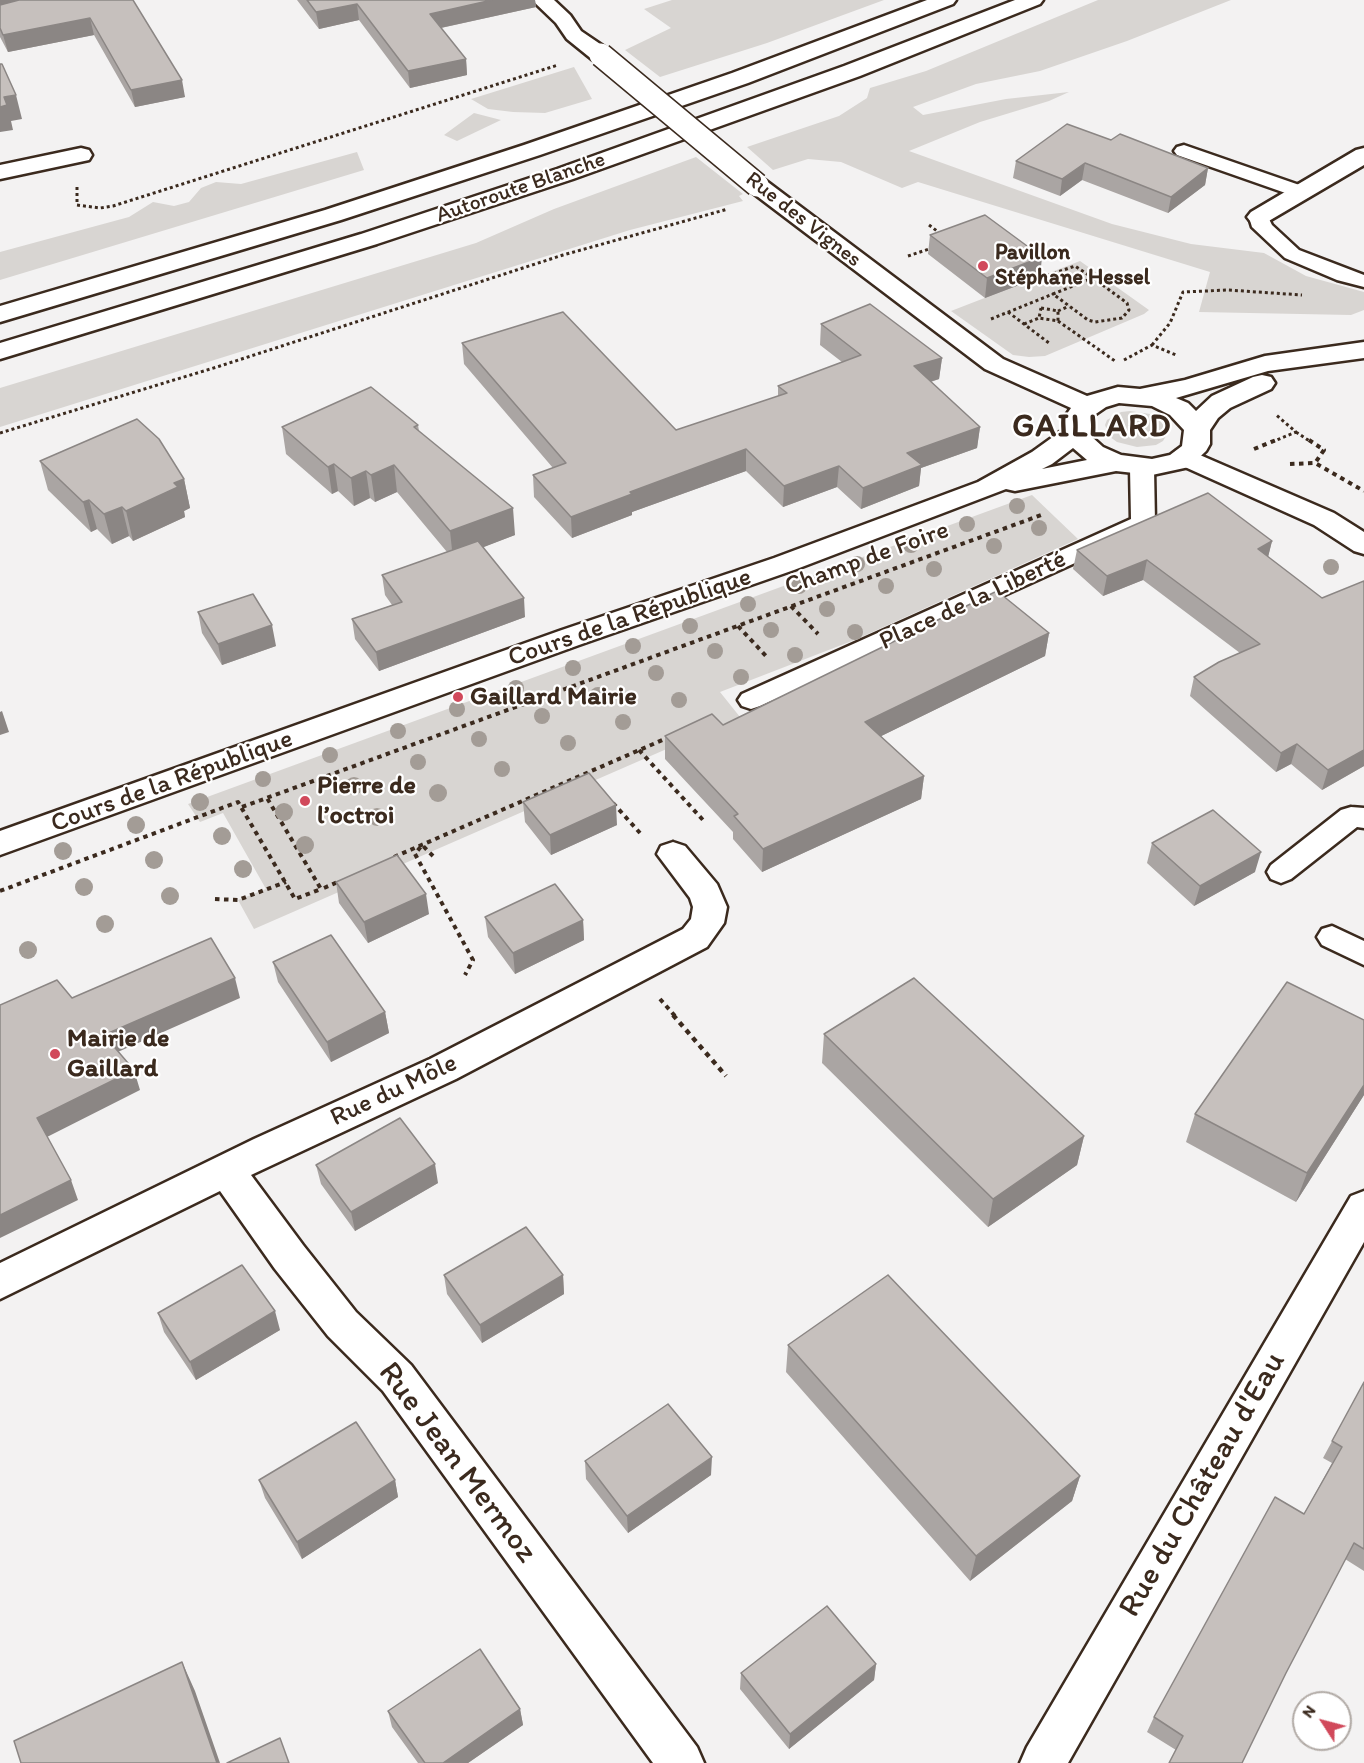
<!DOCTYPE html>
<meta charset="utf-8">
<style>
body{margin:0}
#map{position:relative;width:1364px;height:1763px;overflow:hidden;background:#f3f2f2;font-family:Itim,sans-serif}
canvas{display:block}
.north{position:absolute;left:1292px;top:1691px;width:60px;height:60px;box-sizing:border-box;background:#fff;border:2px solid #b1aaa5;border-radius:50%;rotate:306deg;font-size:16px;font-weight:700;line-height:24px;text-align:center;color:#3b2a1e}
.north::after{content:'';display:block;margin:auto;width:21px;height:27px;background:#d1495b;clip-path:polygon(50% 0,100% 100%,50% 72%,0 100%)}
</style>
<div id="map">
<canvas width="1364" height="1763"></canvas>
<div class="north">N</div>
</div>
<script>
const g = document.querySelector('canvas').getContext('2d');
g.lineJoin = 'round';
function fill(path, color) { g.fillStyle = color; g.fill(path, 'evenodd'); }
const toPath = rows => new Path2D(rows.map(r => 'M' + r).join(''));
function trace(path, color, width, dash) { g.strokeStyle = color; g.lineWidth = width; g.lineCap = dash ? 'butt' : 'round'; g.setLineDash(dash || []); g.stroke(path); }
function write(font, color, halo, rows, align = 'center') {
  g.font = font + ' Itim,sans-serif'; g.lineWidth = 4.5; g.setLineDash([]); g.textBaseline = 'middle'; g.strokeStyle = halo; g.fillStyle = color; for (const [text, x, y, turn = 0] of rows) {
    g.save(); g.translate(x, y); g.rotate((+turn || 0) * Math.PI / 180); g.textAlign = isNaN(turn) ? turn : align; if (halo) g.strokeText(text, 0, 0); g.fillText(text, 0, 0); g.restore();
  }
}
fill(toPath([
 [672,0,884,0,767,43,660,77,625,50,671,28,644,9],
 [1098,0,1231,0,1127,41,1040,71,976,84,913,107,923,115,1006,99,1069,92,1049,101,980,122,909,151,1112,224,1191,244,1264,253,1306,276,1364,292,1364,310,1351,315,1199,312,1210,272,918,182,902,188,841,162,808,159,773,170,747,147,839,116,867,98,870,88,926,71],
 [574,67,592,99,545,113,513,112,488,109,471,99],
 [474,113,501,120,457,141,444,135],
 [357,152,364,170,0,280,0,252,129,217,153,202,174,206,189,202,201,188,216,182,241,184],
 [696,157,743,194,739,196,743,201,630,230,0,427,0,388,476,243,554,209],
 [1080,261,1149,310,1144,314,1045,356,1029,357,1013,355,951,311],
 [1130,411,1150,414,1158,418,1167,430,1166,436,1163,441,1156,445,1137,447,1117,442,1110,437,1105,425,1107,420,1121,412],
 [1032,495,1078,539,857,639,720,692,740,717,254,929,238,900,266,889,223,813,200,822,188,804]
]), '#d8d5d2');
const service = toPath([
 [1184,145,1308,188,1311,192,1308,196,1294,196,1177,155,1174,151,1177,147,1184,145],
 [1259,211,1266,213,1272,225,1299,250,1364,275,1364,287,1337,280,1285,258,1252,227,1249,217,1252,213,1259,211],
 [1142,461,1150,463,1154,468,1155,523,1152,528,760,706,751,709,742,706,738,700,742,694,1131,519,1130,468,1134,463,1142,461],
 [1351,807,1364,808,1364,828,1357,827,1291,879,1281,883,1271,879,1267,872,1271,865,1341,810,1351,807],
 [1332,926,1364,941,1364,965,1322,945,1317,937,1322,929,1332,926]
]);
const minor = toPath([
 [81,148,89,150,92,155,89,160,0,179,0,165,81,148],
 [1364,148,1364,165,1267,222,1259,224,1251,222,1247,217,1251,212,1356,150,1364,148],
 [1186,449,1334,513,1364,532,1364,554,1354,551,1314,525,1176,463,1172,457,1176,451,1186,449],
 [673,842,685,846,717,884,727,907,724,923,707,947,456,1079,251,1175,303,1245,356,1312,411,1365,697,1747,704,1763,653,1763,383,1391,328,1336,275,1269,220,1191,0,1299,0,1263,254,1139,430,1059,683,929,691,919,693,907,690,898,657,854,661,846,673,842],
 [1364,1191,1364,1242,1068,1763,1020,1763,1027,1747,1351,1196,1364,1191]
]);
const tertiary = toPath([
 [532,0,554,0,570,15,581,31,609,50,612,55,609,60,601,61,593,60,567,39,556,23,532,0],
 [757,178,765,180,1003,359,1087,396,1118,387,1140,389,1185,380,1265,356,1364,342,1364,358,1268,371,1176,398,1188,403,1196,411,1212,396,1253,377,1262,375,1271,377,1275,383,1271,389,1230,408,1218,418,1210,430,1210,444,1206,451,1189,467,1152,475,1116,471,1015,491,1006,489,794,570,579,645,0,855,0,831,559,631,774,558,978,482,1032,452,1064,429,1064,418,1071,408,985,369,749,190,745,185,749,180,757,178],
 [1119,403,1152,406,1170,415,1184,430,1182,446,1170,455,1152,459,1121,455,1103,447,1092,437,1090,418,1106,407,1119,403],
 [1073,448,1087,460,1042,469,1052,464,1073,448]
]);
const motorway = toPath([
 [927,0,956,0,953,4,748,83,540,155,341,220,0,322,0,306,325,210,524,145,732,73,927,0],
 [1015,0,1043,0,1040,4,860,76,573,179,377,244,0,359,0,343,361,234,557,169,844,66,1015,0]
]);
trace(service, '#3b2a1e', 5);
trace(minor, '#3b2a1e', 5);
trace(tertiary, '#3b2a1e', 5);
trace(motorway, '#3b2a1e', 5);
trace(toPath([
 [77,187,77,205,100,208,113,206,558,65],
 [929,225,941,234],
 [908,256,932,248],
 [1038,270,1046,276,1075,266,1093,278],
 [1093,278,1127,303,1129,310,1122,318,1095,322,1088,320,1053,294,1093,278],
 [1041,308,1058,311,1058,321,1039,318,1041,308],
 [1058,311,1069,306],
 [1008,312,1049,343],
 [991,319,1053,294],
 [1058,321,1115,361],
 [1024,324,1039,318],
 [1152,345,1170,323,1183,292,1228,290,1302,295],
 [1124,360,1152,345,1176,355],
 [1296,432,1311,442],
 [0,433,220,366,563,255,728,209],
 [1272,442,1296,432,1275,414]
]), '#3b2a1e', 3, [3, 3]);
trace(toPath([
 [1309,440,1324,450,1315,463,1364,491],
 [1254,449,1276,440],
 [1290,464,1315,463],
 [791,606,818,634],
 [738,626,766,656],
 [639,750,703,820],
 [613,803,640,833],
 [242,807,1044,514],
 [433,856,422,845,415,854,473,960,465,975],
 [394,857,667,738],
 [324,888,340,881],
 [0,891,238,802,295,899,321,889,267,798],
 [215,899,238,900,286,882],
 [660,999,675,1016]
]), '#3b2a1e', 4, [4.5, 4.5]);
trace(toPath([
 [673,1015,726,1076]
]), '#3b2a1e', 4.5, [5, 5]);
fill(service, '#fff');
fill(minor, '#fff');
fill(tertiary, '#fff');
fill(motorway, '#fff');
const tertiaryBridge = toPath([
 [601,55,757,185]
]);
trace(tertiaryBridge, '#3b2a1e', 26, []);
trace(tertiaryBridge, '#fff', 23);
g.fillStyle = '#a39c96';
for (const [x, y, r] of [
 [1017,506,8],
 [967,524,8],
 [1039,528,8],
 [911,545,8],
 [994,546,8],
 [857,564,8],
 [1331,567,8],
 [934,569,8],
 [799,586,8],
 [886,586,8],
 [748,604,8],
 [827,609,8],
 [690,626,8],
 [771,630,8],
 [855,632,8],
 [633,646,8],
 [715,651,8],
 [795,655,8],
 [573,668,8],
 [656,673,8],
 [741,677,8],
 [516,688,8],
 [598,695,8],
 [679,700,8],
 [457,709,8],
 [542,716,8],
 [623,722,8],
 [398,731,8],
 [479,739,8],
 [568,743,8],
 [330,755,8],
 [418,762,8],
 [502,769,8],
 [263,779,8],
 [354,786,9],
 [438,793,9],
 [200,802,9],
 [284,812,9],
 [377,817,9],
 [136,825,9],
 [222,836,9],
 [305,845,9],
 [63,851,9],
 [154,860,9],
 [243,869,9],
 [84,887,9],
 [170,896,9],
 [105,924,9],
 [28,950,9]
]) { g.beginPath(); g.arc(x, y, r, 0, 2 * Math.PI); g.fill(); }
fill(toPath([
 [0,0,133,0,185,97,135,107,94,35,8,52,0,37],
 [297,0,535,0,536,7,441,28,466,59,467,75,410,88,359,20,319,29],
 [1111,140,1208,168,1205,185,1168,213,1082,180,1060,196,1013,178,1016,161],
 [930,235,1040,277,985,298,928,254],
 [821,324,942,358,939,379,931,382,980,427,977,448,921,468,919,486,861,509,837,487,783,507,746,471,632,512,632,515,572,538,534,497,533,475,553,468,464,364,462,343,676,430,778,396,778,386,842,362,820,345],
 [418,425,419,431,515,535,483,547,525,617,379,671,355,639,352,619,392,605,385,595,382,575,447,552,397,492,375,502,370,498,354,506,338,491,332,494,286,454,282,427],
 [40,461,184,479,190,508,184,511,185,517,133,541,129,536,112,544,97,529,91,532,48,490],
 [1272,541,1268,557,1364,766,1322,790,1291,764,1276,772,1190,696,1194,677,1240,653,1143,580,1103,596,1073,569,1077,550],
 [198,612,276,646,222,665,202,633],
 [1049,633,1045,656,881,736,924,776,921,799,762,872,733,839,733,832,665,759,665,736,723,725],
 [523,802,617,825,551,855,525,822],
 [1152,843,1255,872,1194,906,1147,863],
 [336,882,429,914,368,943,339,903],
 [485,917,583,920,584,940,515,974,488,937],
 [273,962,385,1012,389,1033,331,1062,278,982],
 [824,1034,1084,1136,1077,1165,988,1227,822,1063],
 [1364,1095,1296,1202,1186,1142,1195,1114],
 [316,1165,438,1183,355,1231,321,1184],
 [444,1275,563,1275,564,1294,482,1343,447,1294],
 [158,1313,280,1330,196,1380,164,1332],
 [788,1345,1080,1476,1072,1501,970,1581,786,1372],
 [1364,1382,1364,1571,1345,1559,1176,1750,1147,1732,1154,1717,1304,1514,1332,1463,1323,1458],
 [585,1461,711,1475,628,1533,586,1479],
 [259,1480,395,1480,398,1497,302,1559,265,1498],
 [876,1664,874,1680,789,1749,740,1689,741,1673],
 [520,1709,523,1725,468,1763,418,1763,392,1727,388,1711]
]), '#aaa5a3');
fill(toPath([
 [0,0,24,0,0,6],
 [492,0,535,0,536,7,431,30,430,14],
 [357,4,359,20,319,29,316,12],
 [90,18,94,35,8,52,3,35],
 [466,59,467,75,410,88,408,71],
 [182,80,185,97,135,107,131,90],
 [16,95,22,119,11,121,13,130,0,132,0,107,4,97],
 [1085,163,1082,180,1060,196,1062,179],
 [1208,168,1205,185,1168,213,1171,197],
 [1042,257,1040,277,985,298,987,278],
 [942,358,939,379,912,387,914,366],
 [980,427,977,448,921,468,919,486,861,509,863,488,907,453],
 [746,449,746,471,632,512,632,515,572,538,571,517,630,492],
 [334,464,338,491,332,494,328,467],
 [394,465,397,492,375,502,371,475],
 [839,466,837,487,783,507,784,486],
 [366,471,370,498,354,506,351,478],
 [184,479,190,508,184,511,185,517,133,541,126,511,174,483],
 [89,500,97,529,91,532,83,502],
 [122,507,129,536,112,544,104,514],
 [513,508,515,535,453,559,450,531],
 [1272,541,1267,561,1258,549],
 [1147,560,1143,580,1103,596,1107,576],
 [524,598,525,617,379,671,376,652],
 [272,625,276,646,222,665,218,644],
 [1049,633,1045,656,863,745,865,722],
 [2,711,9,732,0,735,0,712],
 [1297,744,1291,764,1276,772,1281,753],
 [1364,750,1364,766,1322,790,1328,770],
 [924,776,921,799,762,872,763,849],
 [616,805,617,825,551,855,550,835],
 [1261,852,1255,872,1194,906,1200,886],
 [426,894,429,914,368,943,364,922],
 [583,920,584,940,515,974,513,953],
 [235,978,240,998,111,1055,104,1035],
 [385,1012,389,1033,331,1062,327,1042],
 [134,1070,140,1090,45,1138,37,1118],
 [1364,1085,1364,1095,1296,1202,1307,1173],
 [1084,1136,1077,1165,988,1227,993,1199],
 [435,1164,438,1183,355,1231,351,1212],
 [71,1180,78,1200,0,1238,0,1215],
 [563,1275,564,1294,482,1343,480,1325],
 [275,1311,280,1330,196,1380,190,1362],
 [712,1457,711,1475,628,1533,627,1516],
 [1080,1476,1072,1501,970,1581,976,1556],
 [395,1480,398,1497,302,1559,297,1542],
 [182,1662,195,1691,220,1763,217,1763],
 [876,1664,874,1680,789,1749,790,1734],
 [520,1709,523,1725,468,1763,443,1763]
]), '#8b8684');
const building = toPath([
 [19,0,133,0,182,80,131,90,90,18,3,35,0,28,0,5,19,0],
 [307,0,492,0,430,14,466,59,408,71,357,4,316,12,307,0],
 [0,64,2,64,16,95,4,97,7,105,0,107,0,64],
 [1067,124,1111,140,1120,134,1208,168,1171,197,1085,163,1062,179,1016,161,1067,124],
 [985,215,1042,257,987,278,930,235,985,215],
 [870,304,942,358,914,366,980,427,907,453,922,465,863,488,839,466,784,486,746,449,630,492,632,494,571,517,533,475,566,463,462,343,563,312,676,430,787,393,778,386,861,355,821,324,870,304],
 [371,387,418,425,414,427,513,508,450,531,394,465,371,475,366,471,351,478,334,464,328,467,282,427,371,387],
 [137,419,159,439,184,479,174,483,178,487,126,511,122,507,104,514,89,500,83,502,40,461,137,419],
 [1208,493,1272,541,1258,549,1322,598,1364,581,1364,750,1328,770,1297,744,1281,753,1194,677,1219,662,1260,644,1147,560,1107,576,1077,550,1208,493],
 [478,541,524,598,376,652,352,619,402,602,382,575,478,541],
 [997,591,1049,633,865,722,924,776,763,849,734,816,738,814,665,736,712,714,723,725,997,591],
 [253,594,272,625,218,644,198,612,253,594],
 [589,773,616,805,550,835,523,802,589,773],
 [1213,810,1261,852,1200,886,1152,843,1213,810],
 [397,855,426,894,364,922,336,882,397,855],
 [555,884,583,920,513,953,485,917,555,884],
 [331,935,385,1012,327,1042,273,962,331,935],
 [211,938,235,978,104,1035,134,1070,37,1118,71,1180,0,1215,0,1005,57,980,72,998,211,938],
 [914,978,1084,1136,993,1199,824,1034,914,978],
 [1287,982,1364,1020,1364,1085,1307,1173,1195,1114,1287,982],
 [400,1118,435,1164,351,1212,316,1165,400,1118],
 [526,1227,563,1275,480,1325,444,1275,526,1227],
 [242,1265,275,1311,190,1362,158,1313,242,1265],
 [888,1275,1080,1476,976,1556,788,1345,888,1275],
 [1364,1382,1364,1549,1354,1543,1286,1673,1242,1763,1169,1763,1183,1736,1154,1717,1275,1497,1304,1514,1342,1447,1332,1441,1364,1382],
 [668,1404,712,1457,627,1516,585,1461,668,1404],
 [356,1422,395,1480,297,1542,259,1480,356,1422],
 [827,1606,876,1664,790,1734,741,1673,827,1606],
 [480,1649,520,1709,443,1763,425,1763,388,1711,480,1649],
 [182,1662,217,1763,21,1763,14,1741,182,1662],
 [280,1738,289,1763,227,1763,280,1738]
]);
fill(building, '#c6c0bd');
trace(building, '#8b8684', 1.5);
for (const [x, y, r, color] of [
 [983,266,6,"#d1495b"],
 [458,697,6,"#d1495b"],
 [305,801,6,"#d1495b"],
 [55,1054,6,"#d1495b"]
]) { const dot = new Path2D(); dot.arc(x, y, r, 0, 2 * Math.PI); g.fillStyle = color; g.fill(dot); trace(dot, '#fff', 2); }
write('22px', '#3b2a1e', '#fff', [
 ["Autoroute Blanche",521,188,-19],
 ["Rue des Vignes",803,220,38]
]);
write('bold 22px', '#3b2a1e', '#fff', [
 ["Pavillon",995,253],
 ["Stéphane Hessel",995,278]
], 'left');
write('26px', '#3b2a1e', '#fff', [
 ["Champ de Foire",867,559,-20],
 ["Place de la Liberté",973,601,-25],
 ["Cours de la République",630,618,-19],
 ["Cours de la République",172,782,-20],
 ["Rue du Môle",394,1091,-25]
]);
write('bold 26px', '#3b2a1e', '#fff', [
 ["Gaillard Mairie",470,697],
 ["Pierre de",317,786],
 ["l’octroi",317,816],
 ["Mairie de",67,1039],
 ["Gaillard",67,1069]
], 'left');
g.letterSpacing = '1.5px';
write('bold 32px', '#3b2a1e', '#fff', [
 ["GAILLARD",1092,428]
]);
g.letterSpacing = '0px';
write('32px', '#3b2a1e', '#fff', [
 ["Rue Jean Mermoz",457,1463,53],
 ["Rue du Château d'Eau",1203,1485,-60]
]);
</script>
